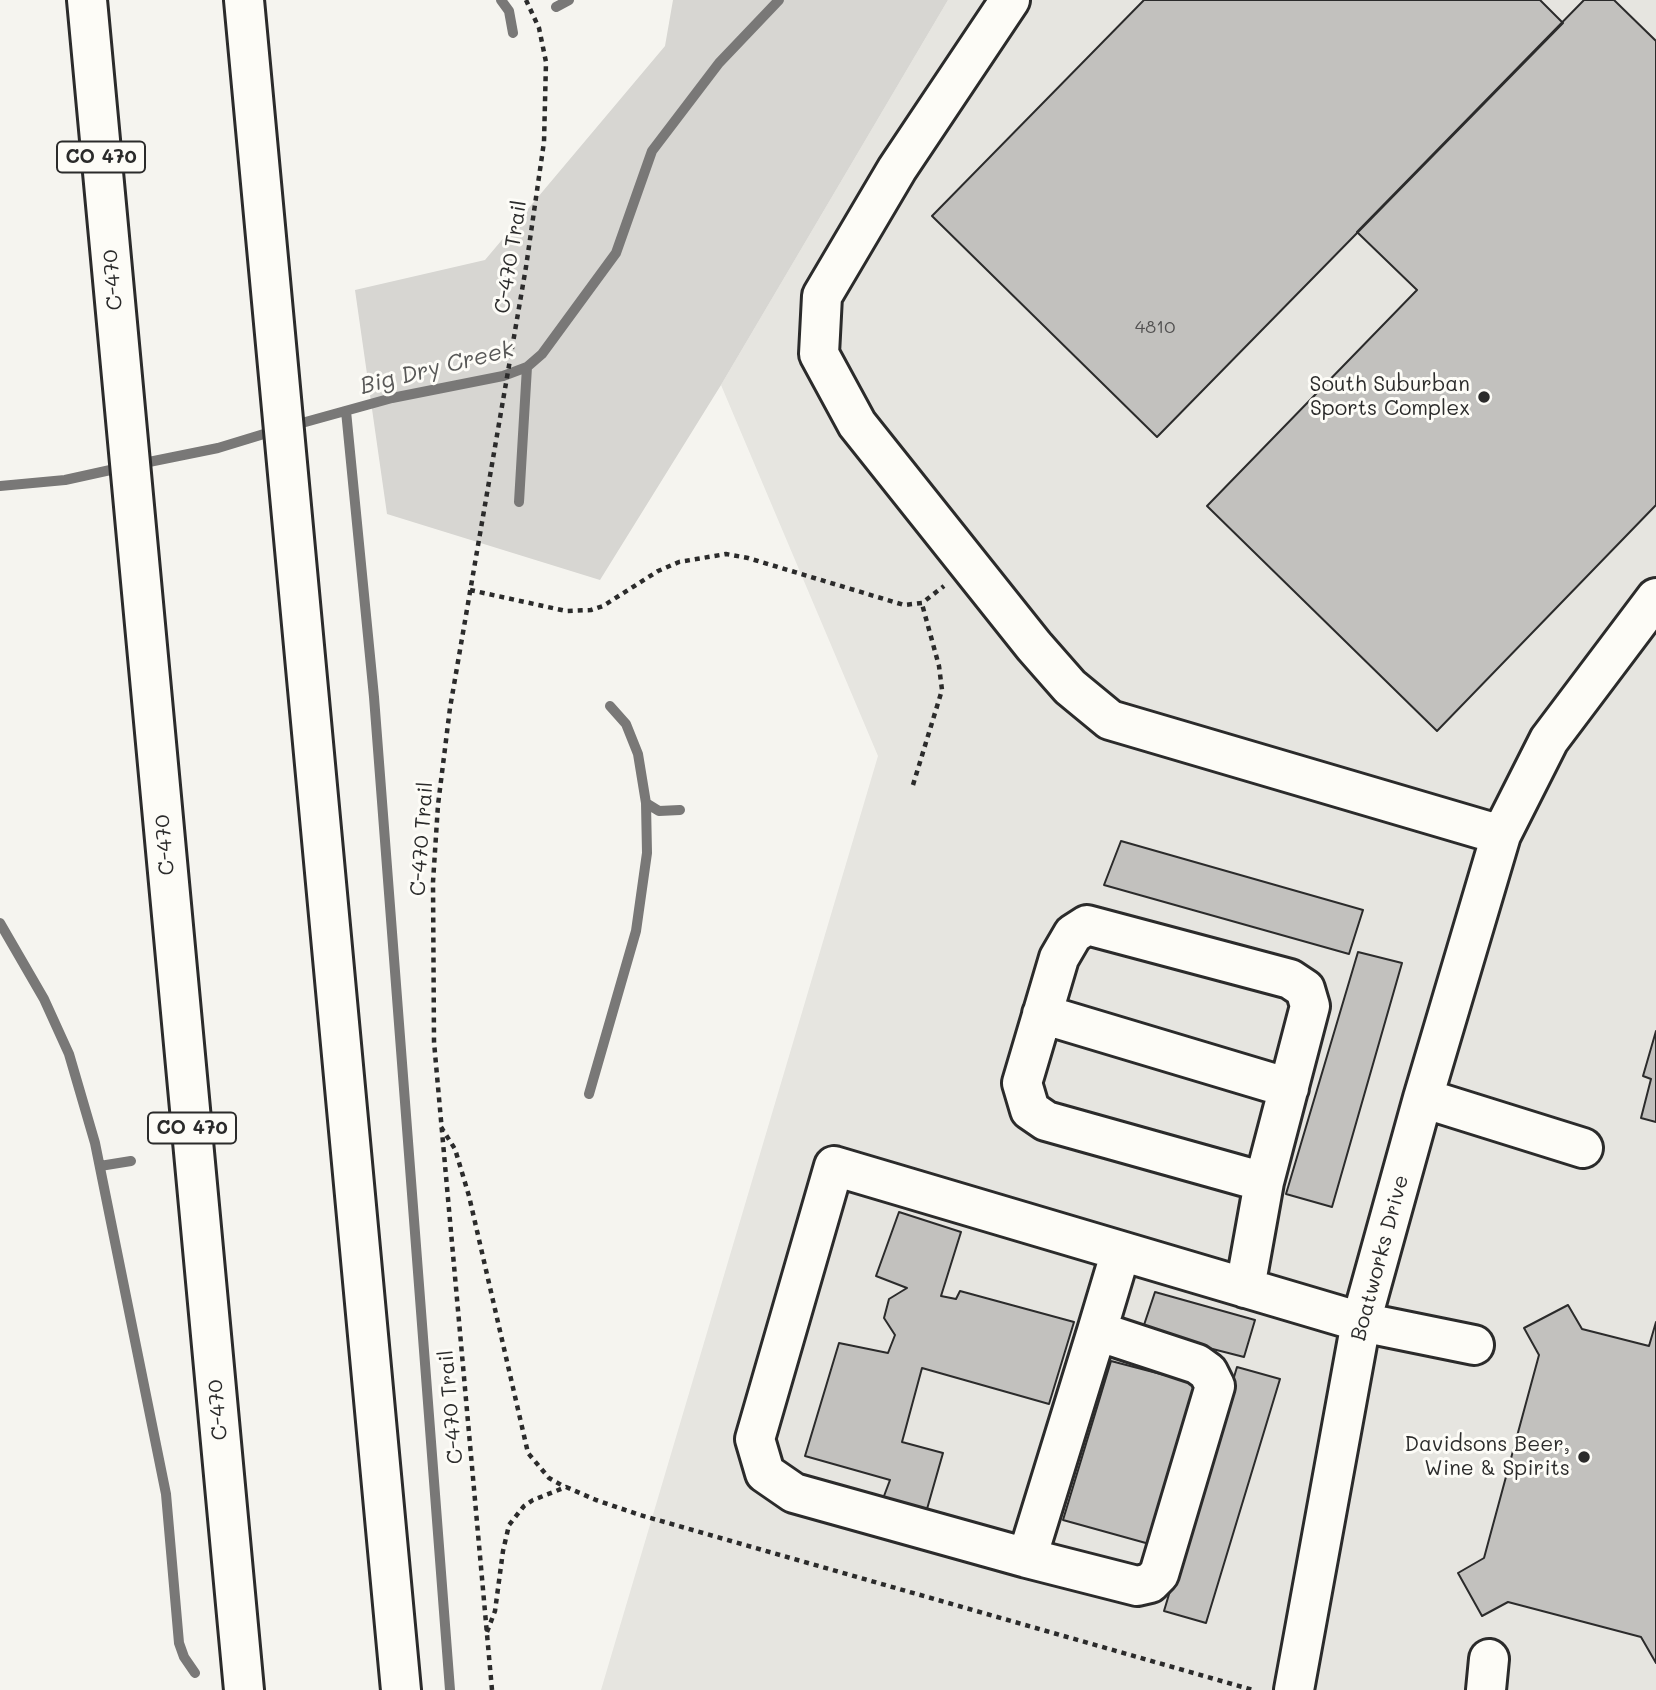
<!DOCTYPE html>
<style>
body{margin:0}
canvas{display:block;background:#f5f4ef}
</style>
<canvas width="1656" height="1690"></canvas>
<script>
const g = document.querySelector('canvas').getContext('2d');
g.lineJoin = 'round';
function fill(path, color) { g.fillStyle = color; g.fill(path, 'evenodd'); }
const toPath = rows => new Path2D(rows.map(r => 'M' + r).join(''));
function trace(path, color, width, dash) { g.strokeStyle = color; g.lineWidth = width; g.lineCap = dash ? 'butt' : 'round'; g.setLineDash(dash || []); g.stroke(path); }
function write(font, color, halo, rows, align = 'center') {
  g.font = font + ' Mali,sans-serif'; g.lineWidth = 6; g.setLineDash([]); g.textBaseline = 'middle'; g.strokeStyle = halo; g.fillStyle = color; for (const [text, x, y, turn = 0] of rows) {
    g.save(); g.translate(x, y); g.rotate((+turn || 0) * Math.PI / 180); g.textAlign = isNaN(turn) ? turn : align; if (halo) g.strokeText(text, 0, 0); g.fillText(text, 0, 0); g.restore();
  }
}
fill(toPath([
 [948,0,1656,0,1656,1690,601,1690,878,756,721,385]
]), '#e6e5e0');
fill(toPath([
 [673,0,948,0,721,385,600,580,387,514,355,290,485,260,665,46]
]), '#d7d6d2');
trace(toPath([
 [501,0,509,11,513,33],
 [556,7,569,0],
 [346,411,374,697,450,1690],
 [291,426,392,398,503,376,527,367,542,354,616,253,652,151,719,63,779,0],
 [139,464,218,448,277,430],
 [0,486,65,480,124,467],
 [519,502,527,367],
 [646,803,659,811,680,810],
 [0,923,44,999,69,1054,95,1143,166,1494,179,1643,184,1657,195,1673],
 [589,1094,636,931,647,853,646,803,638,754,626,724,610,706],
 [100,1166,131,1161]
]), '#797877', 10);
const building = toPath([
 [1144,0,1540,0,1563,23,1157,437,932,216,1144,0],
 [1584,0,1614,0,1656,41,1656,505,1437,731,1207,506,1417,290,1357,232,1584,0],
 [1121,841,1363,910,1349,954,1104,885,1121,841],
 [1358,952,1402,963,1332,1207,1286,1194,1358,952],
 [1656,1031,1656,1122,1641,1118,1651,1079,1643,1076,1656,1031],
 [899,1212,961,1232,941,1296,956,1299,960,1291,1074,1322,1049,1404,922,1368,902,1442,943,1453,925,1516,881,1504,890,1480,805,1456,839,1343,888,1353,895,1335,884,1318,889,1299,907,1288,876,1276,899,1212],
 [1155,1292,1255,1320,1244,1357,1142,1331,1155,1292],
 [1568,1305,1582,1329,1649,1346,1656,1322,1656,1663,1641,1637,1508,1602,1482,1616,1458,1573,1484,1558,1539,1355,1524,1328,1568,1305],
 [1111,1361,1199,1384,1153,1545,1063,1520,1111,1361],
 [1237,1367,1280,1379,1206,1623,1164,1611,1237,1367]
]);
fill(building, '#c2c1be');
trace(building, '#2b2b2b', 2);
const minor = toPath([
 [1010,0,897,169,822,296,819,354,857,424,1034,646,1070,687,1110,720,1501,835],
 [1042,1014,1289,1088],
 [1423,1098,1583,1148],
 [1121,1251,1097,1331,1197,1364,1208,1372,1215,1386,1159,1574,1150,1583,1137,1586,1027,1558,794,1493,765,1473,755,1439,834,1166,1121,1251,1361,1322,1474,1345],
 [1245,1288,1264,1182,1310,1006,1305,989,1290,979,1087,925,1073,934,1059,958,1022,1083,1030,1110,1046,1121,1264,1182],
 [1027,1558,1097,1331],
 [1294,1690,1361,1322,1423,1098,1501,835,1549,740,1656,598],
 [1486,1690,1489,1659]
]);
const highway = toPath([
 [87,0,244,1690],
 [244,0,401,1690]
]);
trace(minor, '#2b2b2b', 44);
trace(highway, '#2b2b2b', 44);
trace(toPath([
 [470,590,566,611,591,610,603,606,658,571,679,562,726,554,748,558,904,605,922,603,944,586],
 [913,785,942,690,939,666,922,604],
 [441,1127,455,1149,469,1196,528,1453,549,1478,565,1487],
 [487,1632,495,1611,503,1551,509,1525,524,1506,533,1500,566,1487,596,1500,640,1515,1253,1690],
 [492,1690,434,1042,433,882,438,805,450,708,526,267,544,142,546,62,539,28,526,0]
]), '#2b2b2b', 4.5, [5, 5]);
trace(minor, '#fdfcf7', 38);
trace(highway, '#fdfcf7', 38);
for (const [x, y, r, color] of [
 [1484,397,7,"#2b2b2b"],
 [1584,1457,7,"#2b2b2b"]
]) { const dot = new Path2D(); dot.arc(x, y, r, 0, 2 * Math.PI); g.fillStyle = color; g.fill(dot); trace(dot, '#fdfcf7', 2.5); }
write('18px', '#515050', null, [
 ["4810",1155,327]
]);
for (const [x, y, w] of [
 [101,157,88],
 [192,1128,88]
]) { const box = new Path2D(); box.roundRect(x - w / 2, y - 15.5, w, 31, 5); g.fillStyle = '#fdfcf7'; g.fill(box); trace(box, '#2b2b2b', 2); }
write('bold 19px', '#2b2b2b', null, [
 ["CO 470",101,157],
 ["CO 470",192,1128]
]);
write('21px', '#2b2b2b', '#fdfcf7', [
 ["C-470 Trail",511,257,-81],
 ["C-470",113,280,-95],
 ["C-470 Trail",422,839,-86],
 ["C-470",165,845,-95],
 ["Boatworks Drive",1380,1258,-75],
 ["C-470 Trail",451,1407,-95],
 ["C-470",218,1410,-95]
]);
write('21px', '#2b2b2b', '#fdfcf7', [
 ["South Suburban",1470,385],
 ["Sports Complex",1470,409],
 ["Davidsons Beer,",1570,1445],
 ["Wine & Spirits",1570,1469]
], 'right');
write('italic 23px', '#585857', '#fdfcf7', [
 ["Big Dry Creek",437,368,-14]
]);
</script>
